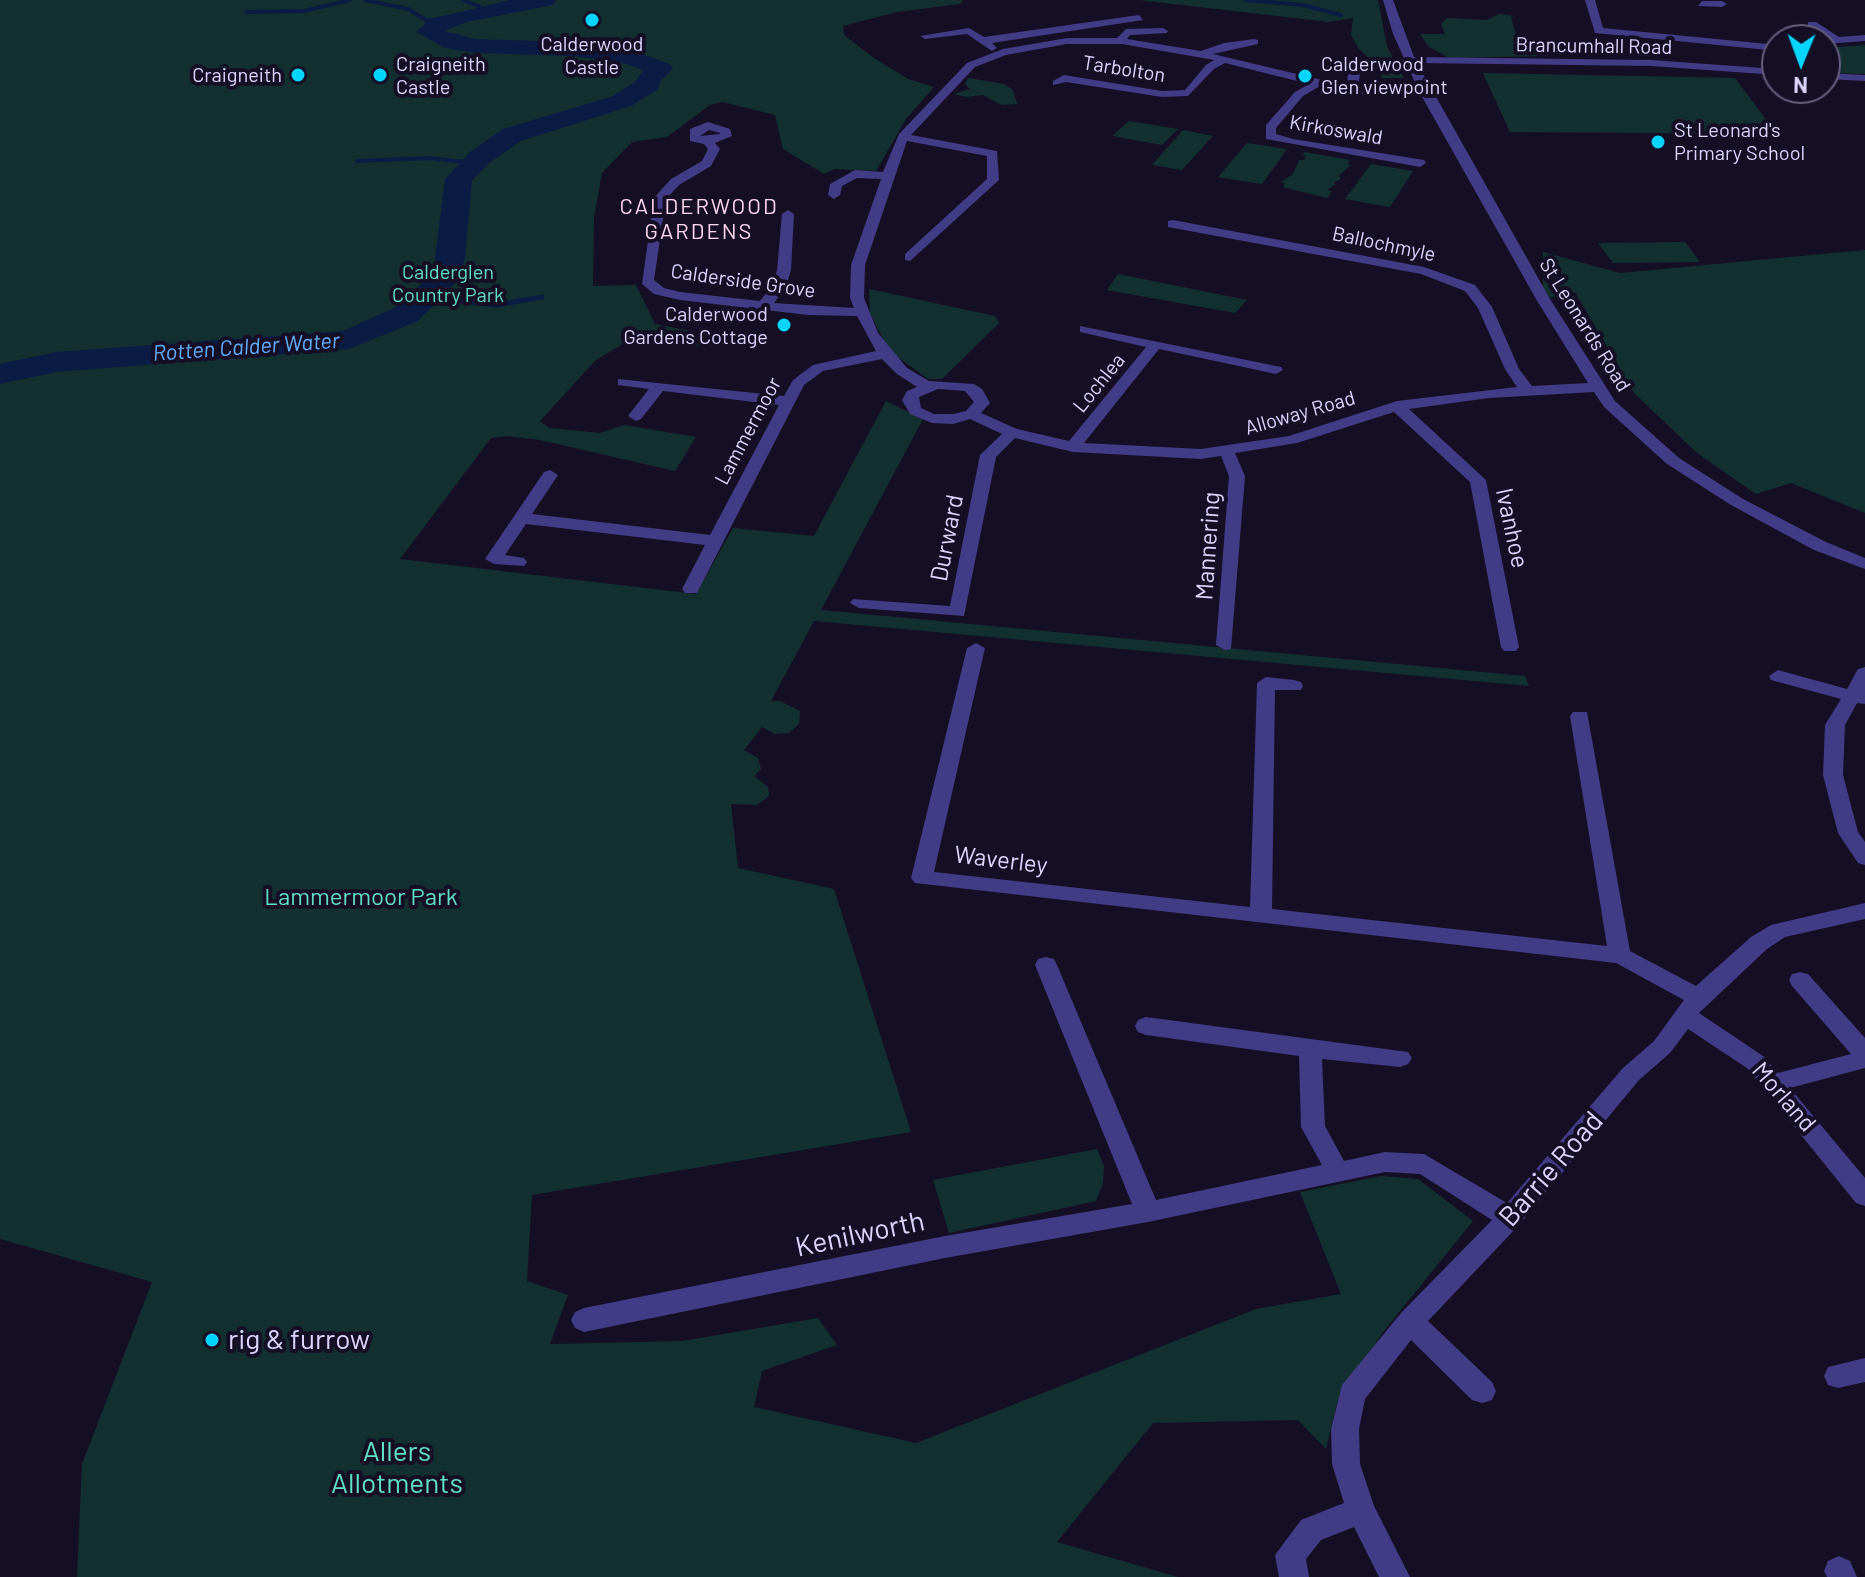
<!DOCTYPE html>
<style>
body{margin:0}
#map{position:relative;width:1865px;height:1577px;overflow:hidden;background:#150f26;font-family:Barlow,sans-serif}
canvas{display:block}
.north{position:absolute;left:1761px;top:24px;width:80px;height:80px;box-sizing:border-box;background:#150f26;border:2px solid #655e7d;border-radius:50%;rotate:181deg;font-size:22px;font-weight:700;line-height:32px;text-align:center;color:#dcd5ff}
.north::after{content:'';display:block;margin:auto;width:28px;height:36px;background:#03d5fd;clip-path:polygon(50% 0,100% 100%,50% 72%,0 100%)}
</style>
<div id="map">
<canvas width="1865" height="1577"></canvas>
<div class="north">N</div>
</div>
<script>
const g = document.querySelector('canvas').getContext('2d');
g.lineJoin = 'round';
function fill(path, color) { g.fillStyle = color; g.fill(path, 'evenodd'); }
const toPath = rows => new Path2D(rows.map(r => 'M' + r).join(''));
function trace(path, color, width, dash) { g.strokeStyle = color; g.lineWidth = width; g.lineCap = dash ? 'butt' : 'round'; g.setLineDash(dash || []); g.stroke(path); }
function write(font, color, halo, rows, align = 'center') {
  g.font = font + ' Barlow,sans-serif'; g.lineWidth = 8; g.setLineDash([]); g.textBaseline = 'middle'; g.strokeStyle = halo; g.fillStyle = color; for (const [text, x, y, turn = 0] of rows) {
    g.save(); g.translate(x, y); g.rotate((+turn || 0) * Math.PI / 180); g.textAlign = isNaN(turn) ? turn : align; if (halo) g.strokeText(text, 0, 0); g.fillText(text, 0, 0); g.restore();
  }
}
fill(toPath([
 [0,0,963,0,960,4,897,12,843,26,844,35,874,58,908,79,934,87,906,119,876,171,835,169,824,174,783,149,775,115,723,102,710,105,667,137,632,142,602,173,594,217,593,286,636,285,655,324,722,337,713,347,629,340,595,361,540,421,549,428,600,433,624,425,696,437,675,471,540,440,507,436,491,438,400,559,696,594,733,528,814,536,886,401,923,419,821,610,1525,676,1529,686,814,621,771,701,780,701,800,711,799,724,789,733,775,734,762,727,744,750,758,758,761,769,754,776,768,787,769,796,757,805,731,804,738,868,834,889,911,1132,532,1195,527,1281,568,1295,550,1344,682,1341,818,1318,837,1345,762,1371,754,1407,916,1443,1256,1309,1341,1294,1300,1192,1381,1176,1418,1179,1473,1221,1383,1332,1337,1403,1326,1449,1298,1420,1153,1423,1057,1542,1178,1577,77,1577,82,1464,152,1282,0,1239],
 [1139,0,1378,0,1387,47,1404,78,1382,78,1379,68,1359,49,1351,35,1353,18,1329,22],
 [1499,14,1515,16,1511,17,1517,38,1543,51,1545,56,1449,58,1428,46,1420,34,1445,34,1441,24,1447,18,1487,20],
 [1865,45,1865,74,1828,73,1825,69,1825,48],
 [1483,73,1735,78,1777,134,1510,132],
 [968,78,1004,84,1013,90,1017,104,1002,105,983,95,967,97,954,94,970,89,965,84],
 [1129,121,1178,129,1162,145,1112,136],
 [1183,130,1213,136,1182,170,1152,165],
 [1247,143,1287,149,1262,184,1218,177],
 [1305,152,1350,160,1347,164,1351,165,1338,176,1341,178,1339,180,1333,183,1336,184,1327,190,1332,191,1327,198,1283,187,1285,183,1281,182,1293,174,1299,160,1304,160,1306,156,1302,155],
 [1371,164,1413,171,1390,207,1345,199],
 [1685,242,1700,262,1613,263,1598,243],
 [1865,250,1865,513,1791,483,1756,494,1697,453,1634,393,1575,292,1543,299,1543,252,1620,273],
 [1118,274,1247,300,1235,313,1107,290],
 [869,289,995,316,999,323,942,379,928,379,895,355,884,341,870,313],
 [1097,1149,1104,1166,1103,1183,1096,1201,949,1233,933,1180]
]), '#133030');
trace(toPath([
 [365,0,408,9,426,20,444,21],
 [463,0,488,10],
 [1245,0,1303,5,1341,15],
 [246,12,304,11,350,0],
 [357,161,429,158,474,163]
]), '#0b1c44', 4);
trace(toPath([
 [426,297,496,305,542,297]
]), '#0b1c44', 5);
fill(toPath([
 [510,0,556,0,553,5,467,22,444,31,476,39,572,42,628,49,670,64,673,69,660,82,658,89,631,106,521,141,488,164,472,181,465,258,458,280,418,321,349,349,56,372,0,384,0,364,56,352,343,331,396,307,429,277,435,258,445,179,470,152,503,129,613,96,635,82,643,70,623,63,572,56,476,53,445,48,416,32,430,19,510,0]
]), '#0b1c44');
fill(toPath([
 [1383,0,1393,0,1414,57,1651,60,1777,69,1777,75,1651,66,1417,63,1550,299,1615,401,1679,458,1743,499,1826,542,1865,558,1865,569,1814,550,1731,505,1667,464,1604,407,1594,392,1489,398,1409,409,1486,480,1519,647,1516,651,1504,651,1501,647,1470,482,1394,412,1297,443,1235,453,1245,476,1231,649,1225,650,1216,645,1229,476,1221,456,1201,459,1073,452,1015,438,996,457,964,616,859,608,850,603,853,599,950,606,980,455,1002,434,970,419,953,424,932,423,910,414,902,400,907,391,917,387,897,374,882,359,823,371,804,385,697,593,685,593,682,589,705,545,526,524,505,555,524,558,527,562,524,566,494,564,485,559,544,472,550,470,558,475,532,514,710,535,779,405,663,391,641,419,636,421,628,416,649,389,618,385,618,379,784,396,793,380,813,365,876,351,857,316,808,315,680,300,654,294,642,284,654,198,671,179,702,161,708,149,704,144,690,141,690,129,708,122,730,129,732,136,715,143,720,149,711,166,679,185,666,199,654,280,664,288,680,292,760,301,772,286,777,270,782,214,788,210,794,214,791,270,786,287,774,303,854,308,850,298,851,265,881,179,857,178,842,186,840,195,834,199,828,195,830,184,855,170,883,172,899,134,967,63,1003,49,1067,38,1117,38,1126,29,1163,28,1168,31,1167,33,1130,35,1127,39,1201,51,1224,43,1254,39,1258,40,1258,44,1213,54,1347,86,1348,73,1354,70,1360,73,1358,88,1418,89,1393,34,1383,0],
 [1067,44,1122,44,1214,60,1206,65,1185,90,1162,91,1064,75,1053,81,1053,85,1066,82,1162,97,1188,96,1214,69,1225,63,1309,84,1295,92,1266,125,1266,139,1420,167,1426,163,1424,160,1293,139,1276,134,1276,128,1303,96,1320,86,1352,94,1421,95,1536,299,1588,383,1532,386,1519,369,1492,307,1475,285,1424,267,1173,220,1168,221,1168,227,1421,274,1465,291,1478,308,1505,369,1517,387,1397,401,1289,436,1201,449,1084,443,1159,349,1276,374,1283,370,1281,367,1080,326,1080,332,1146,347,1069,441,1017,429,981,413,990,403,982,389,974,384,929,381,907,368,878,333,864,298,865,265,907,141,987,156,987,179,905,254,905,260,910,261,999,180,997,151,911,135,975,67,1006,55,1067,44],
 [709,130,720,133,720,134,700,136,709,130],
 [938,389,965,391,974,402,966,411,953,414,934,414,921,408,919,397,938,389],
 [1585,0,1595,0,1603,28,1768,44,1777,46,1777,61,1768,50,1595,33,1585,0],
 [1702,1,1722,1,1727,4,1722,7,1698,6,1702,1],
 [1139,15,1143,20,992,43,997,48,992,51,967,34,925,39,920,36,969,28,984,37,1139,15],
 [1808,22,1816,22,1839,37,1865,35,1865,41,1825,44,1825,40,1820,40,1826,38,1808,26,1808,22],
 [1825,73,1865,75,1865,81,1825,79,1825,73],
 [976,643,985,648,934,872,1250,907,1257,683,1266,677,1294,680,1301,682,1303,686,1301,690,1275,690,1272,909,1607,946,1570,716,1573,712,1587,712,1630,951,1696,986,1751,937,1771,925,1865,903,1865,919,1785,937,1767,949,1699,1013,1763,1056,1778,1073,1851,1054,1792,986,1789,980,1792,974,1800,972,1808,974,1865,1038,1865,1068,1790,1088,1865,1178,1865,1206,1856,1203,1747,1068,1688,1029,1670,1053,1639,1080,1519,1225,1428,1321,1492,1382,1496,1391,1492,1400,1482,1403,1472,1400,1411,1340,1365,1399,1359,1429,1360,1464,1374,1506,1410,1577,1379,1577,1354,1527,1321,1540,1306,1559,1309,1577,1279,1577,1275,1555,1301,1520,1344,1503,1332,1464,1331,1429,1342,1385,1401,1313,1492,1220,1420,1174,1385,1172,1148,1222,945,1258,584,1332,575,1328,571,1320,575,1312,584,1308,945,1236,1132,1204,1035,965,1038,959,1046,957,1054,959,1057,965,1156,1200,1322,1165,1301,1127,1299,1056,1146,1035,1138,1032,1135,1026,1138,1020,1146,1017,1408,1052,1412,1058,1408,1064,1400,1067,1322,1059,1325,1126,1344,1161,1385,1152,1424,1154,1507,1203,1623,1068,1654,1041,1684,1000,1616,963,915,883,911,878,967,648,976,643],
 [1865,667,1865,704,1857,703,1845,725,1843,775,1858,832,1865,842,1865,865,1858,863,1838,833,1823,775,1825,725,1841,699,1771,680,1769,676,1778,670,1847,689,1858,669,1865,667],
 [1865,1358,1865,1382,1838,1388,1828,1385,1824,1376,1828,1367,1865,1358],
 [1839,1556,1850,1561,1857,1577,1827,1577,1824,1571,1828,1561,1839,1556]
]), '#423b85');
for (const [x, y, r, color] of [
 [592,20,8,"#03d5fd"],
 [298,75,8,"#03d5fd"],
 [380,75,8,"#03d5fd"],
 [1305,76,8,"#03d5fd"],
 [1658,142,8,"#03d5fd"],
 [784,325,8,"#03d5fd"],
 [212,1340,8,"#03d5fd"]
]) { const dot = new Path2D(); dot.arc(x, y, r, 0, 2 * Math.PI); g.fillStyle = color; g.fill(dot); trace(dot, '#150f26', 3); }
write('20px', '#dcd5ff', '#150f26', [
 ["Calderwood",592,44,"center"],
 ["Castle",592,67,"center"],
 ["Craigneith",396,64],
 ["Castle",396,87],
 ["Calderwood",1321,64],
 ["Glen viewpoint",1321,87],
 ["Craigneith",282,75,"right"],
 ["St Leonard's",1674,130],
 ["Primary School",1674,153],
 ["Calderwood",768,314,"right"],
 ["Gardens Cottage",768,337,"right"]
], 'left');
write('20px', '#dcd5ff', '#150f26', [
 ["Brancumhall Road",1594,46,1],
 ["Tarbolton",1124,69,9],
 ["Kirkoswald",1336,130,10],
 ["Ballochmyle",1384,244,12],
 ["Calderside Grove",743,281,8],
 ["St Leonards Road",1585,325,58],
 ["Lochlea",1099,383,-51],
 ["Alloway Road",1300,413,-16],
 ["Lammermoor",748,431,-62]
]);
write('20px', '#61dfc7', '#150f26', [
 ["Calderglen",448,272],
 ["Country Park",448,295]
]);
g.letterSpacing = '2px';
write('22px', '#ffd7ee', '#150f26', [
 ["CALDERWOOD",699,207],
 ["GARDENS",699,232]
]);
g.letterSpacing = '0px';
write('italic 22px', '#64adfd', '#150f26', [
 ["Rotten Calder Water",246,347,-4]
]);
write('24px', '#dcd5ff', '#150f26', [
 ["Ivanhoe",1512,528,78],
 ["Durward",947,538,-79],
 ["Mannering",1208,546,-86],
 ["Waverley",1001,860,7],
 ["Morland",1784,1097,49]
]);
write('24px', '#61dfc7', '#150f26', [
 ["Lammermoor Park",361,897]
]);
write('28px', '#dcd5ff', '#150f26', [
 ["Barrie Road",1551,1169,-49],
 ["Kenilworth",860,1234,-12]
]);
write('28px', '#dcd5ff', '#150f26', [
 ["rig & furrow",228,1340]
], 'left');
write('28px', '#61dfc7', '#150f26', [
 ["Allers",397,1452],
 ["Allotments",397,1484]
]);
</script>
